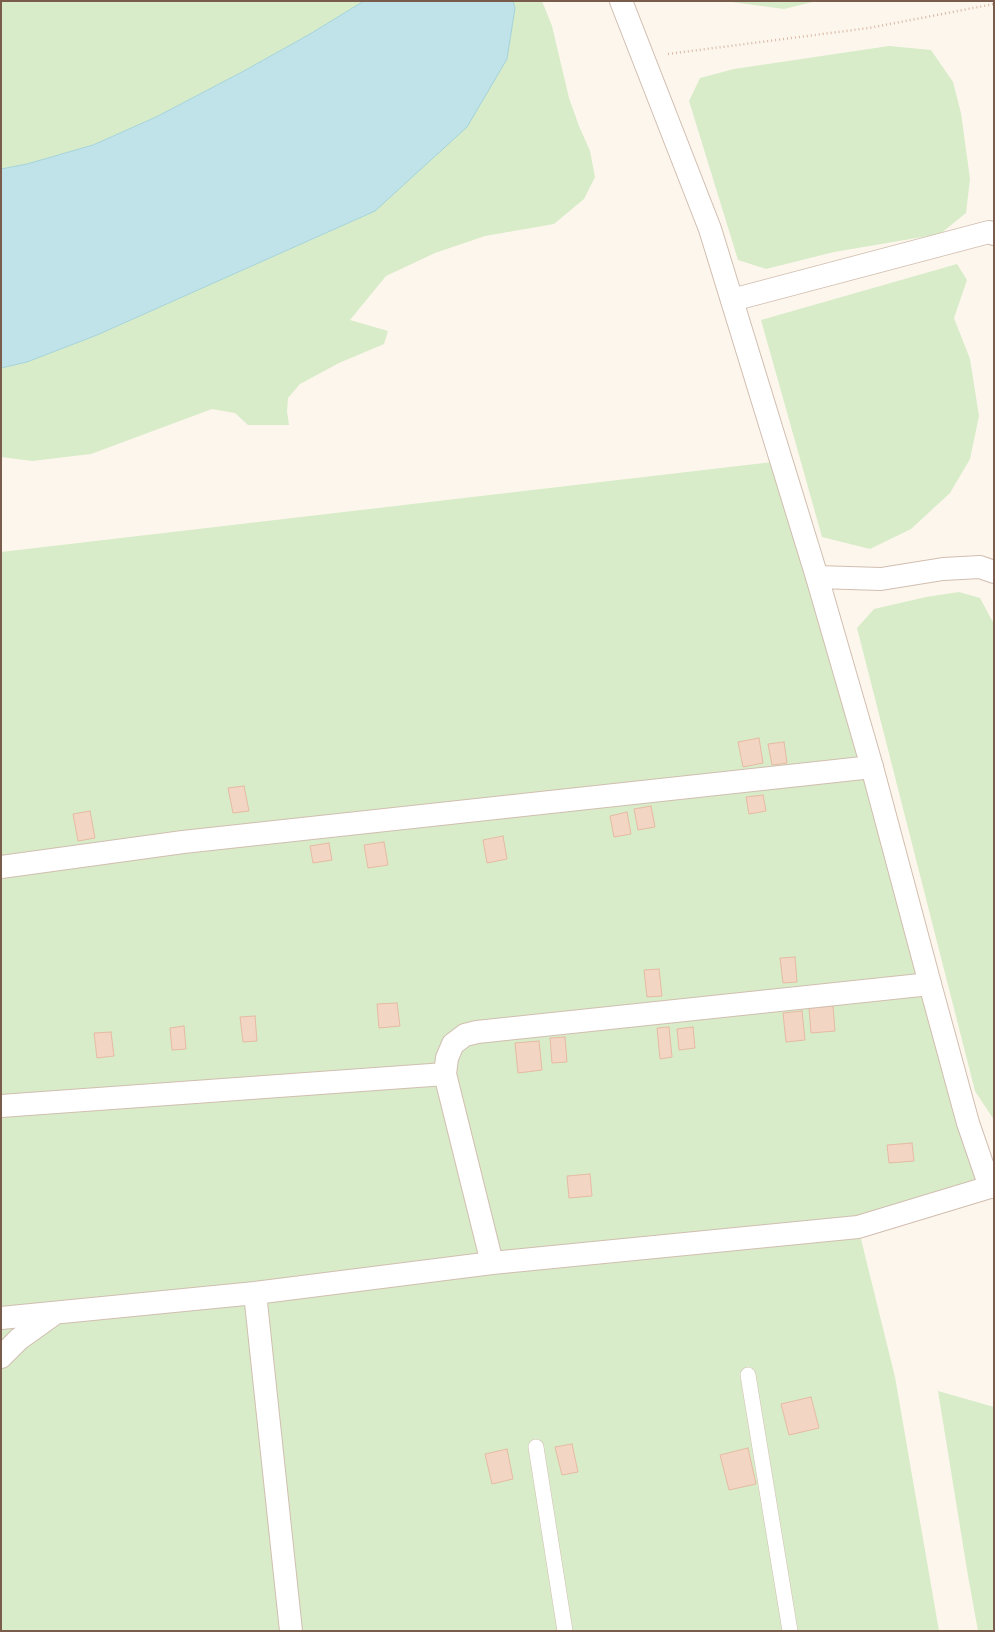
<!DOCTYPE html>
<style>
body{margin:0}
#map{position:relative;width:995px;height:1632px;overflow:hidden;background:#fdf6ec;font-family:"Golos Text",sans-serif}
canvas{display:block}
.frame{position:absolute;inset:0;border:2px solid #7a5c4d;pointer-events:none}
</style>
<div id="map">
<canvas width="995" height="1632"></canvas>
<div class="frame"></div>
</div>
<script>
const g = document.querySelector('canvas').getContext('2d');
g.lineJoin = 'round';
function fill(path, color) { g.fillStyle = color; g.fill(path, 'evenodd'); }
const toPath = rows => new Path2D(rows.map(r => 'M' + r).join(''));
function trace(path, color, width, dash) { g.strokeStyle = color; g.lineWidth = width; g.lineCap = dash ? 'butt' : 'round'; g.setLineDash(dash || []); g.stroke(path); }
fill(toPath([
 [1,1,364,1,310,34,242,72,156,117,93,145,27,164,1,169],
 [513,1,542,1,552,26,569,98,579,126,590,151,595,177,584,199,554,224,485,236,435,253,386,276,350,320,388,331,384,344,339,363,300,384,288,398,287,411,289,425,248,425,235,413,212,409,91,454,32,461,1,457,1,368,27,362,97,335,375,211,515,8],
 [724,1,817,1,784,9],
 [889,46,931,50,953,82,961,113,970,179,966,213,940,234,834,252,766,269,738,260,689,101,700,78,734,69],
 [957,264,967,280,954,318,970,359,979,416,970,459,950,493,911,529,870,549,822,537,761,320],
 [781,461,930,984,992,1159,994,1161,994,1187,858,1227,895,1377,939,1631,1,1631,1,552],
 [959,592,980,598,994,624,994,1120,975,1091,857,628,874,609,926,597],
 [938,1391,994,1407,994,1631,978,1631,968,1576]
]), '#d8ecc9');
const water = toPath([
 [364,1,513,1,515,8,507,59,467,127,375,211,97,335,27,362,1,368,1,169,27,164,93,145,156,117,242,72,310,34,364,1]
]);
fill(water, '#bfe3e8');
trace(water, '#a5d3da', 1);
const building = toPath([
 [759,738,763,763,743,767,738,742,759,738],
 [784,742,787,763,772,765,768,744,784,742],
 [244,786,249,811,233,813,228,788,244,786],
 [763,795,766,811,749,814,746,797,763,795],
 [651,806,655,827,638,830,634,809,651,806],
 [90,811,95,838,78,841,73,814,90,811],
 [627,812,631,834,614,837,610,816,627,812],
 [503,836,507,859,487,863,483,840,503,836],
 [384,842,388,865,368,868,364,845,384,842],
 [329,843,332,860,313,863,310,846,329,843],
 [795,957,797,982,783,983,780,958,795,957],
 [659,969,662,996,647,997,644,970,659,969],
 [397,1003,400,1026,379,1028,377,1004,397,1003],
 [833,1006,835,1031,811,1033,809,1008,833,1006],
 [802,1011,805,1040,786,1042,783,1013,802,1011],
 [255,1016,257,1041,243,1042,240,1017,255,1016],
 [184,1026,186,1049,172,1050,170,1028,184,1026],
 [669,1027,672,1057,660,1059,657,1028,669,1027],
 [693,1027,695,1048,679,1050,677,1029,693,1027],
 [111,1032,114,1056,97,1058,94,1033,111,1032],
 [565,1037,567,1062,552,1063,550,1038,565,1037],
 [539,1041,542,1070,518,1073,515,1043,539,1041],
 [912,1143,914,1161,889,1163,887,1145,912,1143],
 [590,1174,592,1196,569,1198,567,1176,590,1174],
 [811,1397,819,1428,789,1435,781,1404,811,1397],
 [572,1444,578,1472,562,1475,555,1447,572,1444],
 [748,1448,756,1484,729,1490,720,1455,748,1448],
 [507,1449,513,1479,492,1484,485,1454,507,1449]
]);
fill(building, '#f3d5c3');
trace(building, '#e6bba3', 1);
const service = toPath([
 [748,1375,790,1631],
 [536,1447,565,1631]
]);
const minor = toPath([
 [732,300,989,232,994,234],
 [817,577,881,579,943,569,980,567,994,572],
 [1,867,183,842,872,767],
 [445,1074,492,1263],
 [1,1106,445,1074,447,1058,453,1044,465,1035,477,1032,930,984],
 [255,1293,291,1631],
 [1,1318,255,1293,492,1263,858,1227,990,1187],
 [1,1357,19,1339,54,1314]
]);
const tertiary = toPath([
 [621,1,710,229,817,577,872,767,930,984,968,1123,990,1187,994,1187]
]);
trace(service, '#d1beb0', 16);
trace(minor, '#d1beb0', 24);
trace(tertiary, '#d1beb0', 24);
trace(toPath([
 [668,54,869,28,994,4]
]), '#d9b8a5', 2.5, [1, 3]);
trace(service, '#fff', 15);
trace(minor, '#fff', 22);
trace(tertiary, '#fff', 22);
</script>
